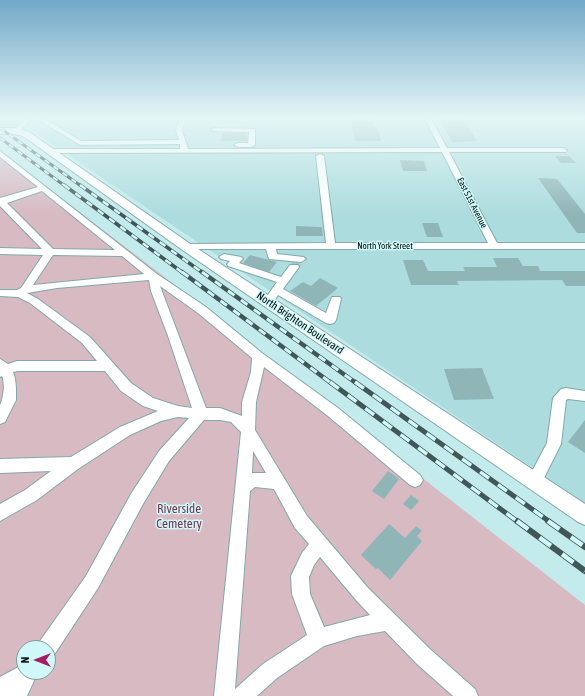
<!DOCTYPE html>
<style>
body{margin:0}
#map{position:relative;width:585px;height:696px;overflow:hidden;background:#c3ebec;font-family:"Asap Condensed",sans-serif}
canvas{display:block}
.north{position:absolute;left:16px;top:640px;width:40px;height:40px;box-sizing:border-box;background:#d0f8f9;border:1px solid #7e9b9c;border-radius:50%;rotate:270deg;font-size:11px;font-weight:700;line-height:16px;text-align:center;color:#031010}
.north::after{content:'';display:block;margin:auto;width:14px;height:18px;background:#a81d61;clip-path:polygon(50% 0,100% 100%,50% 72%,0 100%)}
</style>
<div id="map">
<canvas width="585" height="696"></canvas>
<div class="north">N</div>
</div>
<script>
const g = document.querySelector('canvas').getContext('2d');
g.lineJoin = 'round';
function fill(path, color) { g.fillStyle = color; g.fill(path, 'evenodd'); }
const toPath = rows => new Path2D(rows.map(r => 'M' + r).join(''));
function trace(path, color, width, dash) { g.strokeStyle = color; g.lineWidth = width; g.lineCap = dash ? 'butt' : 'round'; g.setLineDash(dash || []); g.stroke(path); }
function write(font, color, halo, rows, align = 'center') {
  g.font = font + ' "Asap Condensed",sans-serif'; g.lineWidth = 3; g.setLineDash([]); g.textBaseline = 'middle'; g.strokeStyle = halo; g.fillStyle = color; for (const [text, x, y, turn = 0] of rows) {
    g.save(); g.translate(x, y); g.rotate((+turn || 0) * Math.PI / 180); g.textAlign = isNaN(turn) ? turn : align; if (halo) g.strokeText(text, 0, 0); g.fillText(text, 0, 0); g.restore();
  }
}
fill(toPath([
 [0,117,585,117,585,503,28,128,4,128,0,126]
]), '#addcde');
fill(toPath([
 [0,151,201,305,585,605,585,696,0,696],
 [24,648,48,648,48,672,24,672]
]), '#d8bac3');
fill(toPath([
 [350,117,371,117,374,127,377,127,381,141,355,141],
 [439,118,463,118,477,141,452,142],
 [223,133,247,133,247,141,221,141],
 [555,156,569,156,576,163,561,163],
 [400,160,424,161,427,171,403,171],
 [538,178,557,179,585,214,585,233,577,233],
 [422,223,438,223,443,237,427,237],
 [296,226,322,227,323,236,296,236],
 [250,255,269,260,277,262,269,272,243,263],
 [493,258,518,258,523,266,538,266,540,271,585,271,585,286,566,286,562,280,457,281,459,285,411,285,403,260,423,260,428,271,465,271,463,267,497,267],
 [320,278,338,288,316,306,290,291,303,282,311,286],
 [482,368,494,399,454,400,444,369],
 [585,420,585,453,568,442],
 [388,471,399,479,384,499,372,491],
 [411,495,419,501,411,510,403,504],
 [389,524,405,538,416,526,422,531,417,536,422,541,390,580,378,568,376,569,361,555]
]), '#8fb5b7');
trace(toPath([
 [294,267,298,262]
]), '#a6cacb', 9, [9, 4.5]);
const minor = toPath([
 [22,117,28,117,28,122,18,132,14,132,14,130,22,122,22,117],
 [39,117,46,117,45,119,81,141,179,140,176,130,181,117,187,117,182,130,188,149,440,148,424,117,430,117,447,148,563,148,567,150,566,152,449,152,497,243,585,243,585,249,276,249,277,254,304,257,306,259,301,262,269,259,266,249,185,249,180,246,182,244,326,243,316,156,320,154,324,156,335,243,488,243,442,152,50,153,46,151,47,149,180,149,180,144,80,145,39,120,38,119,39,117],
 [214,128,255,129,255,145,251,147,238,147,234,145,238,143,248,143,249,132,212,131,212,129,214,128],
 [0,151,157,274,206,307,262,353,338,408,420,475,423,480,420,485,415,487,410,485,328,416,264,367,256,402,255,430,307,516,368,588,431,650,475,689,478,696,453,696,417,664,385,631,357,636,324,646,277,678,257,696,214,696,241,432,231,422,220,420,204,420,169,461,143,504,98,588,54,655,48,657,48,648,37,648,40,641,86,576,131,494,159,451,189,418,178,417,161,421,130,435,78,469,37,500,0,521,0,504,25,490,51,471,0,473,0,459,71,457,120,427,158,411,143,406,121,391,105,371,18,371,13,372,15,378,16,388,16,400,5,422,0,424,0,405,2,400,4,388,3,378,2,376,0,377,0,359,8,364,17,361,97,361,82,343,30,303,18,297,0,296,0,290,17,290,21,288,43,255,0,254,0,248,42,249,0,206,0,198,38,187,0,157,0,151],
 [42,191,115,250,53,249,7,203,42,191],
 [53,255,122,256,144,274,33,285,53,255],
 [149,280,151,291,168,336,192,408,178,406,153,398,131,383,90,337,38,299,27,293,57,288,149,280],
 [160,286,198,313,252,358,251,372,242,402,242,416,220,408,206,408,160,286],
 [253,451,266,473,252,473,253,451],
 [255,487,274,489,295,528,309,544,302,553,291,576,292,594,307,635,263,664,235,689,250,491,255,487],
 [320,557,356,600,370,615,324,627,310,594,309,577,314,565,320,557],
 [224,254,241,257,243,259,239,263,281,277,290,265,298,265,299,267,283,289,326,313,332,297,340,297,341,299,336,320,334,323,330,324,326,323,278,295,272,305,264,305,263,302,277,282,228,266,227,264,230,261,221,259,219,257,224,254],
 [566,388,585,391,585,401,568,399,566,400,561,444,540,486,535,488,530,486,527,481,547,443,553,398,561,389,566,388],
 [24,664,24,672,38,672,27,696,0,696,0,677,24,664]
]);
const major = toPath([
 [0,128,16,128,29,132,189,243,585,504,585,525,578,522,181,249,23,136,15,134,0,134,0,128]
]);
trace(minor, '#82a8a9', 2);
trace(major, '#82a8a9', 2);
fill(minor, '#fff');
fill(major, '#fff');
const railFar4 = toPath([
 [0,128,81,186],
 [0,138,65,186]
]);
const railFar3 = toPath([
 [64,185,183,273],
 [80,185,203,273]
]);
const railFar2 = toPath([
 [182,272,331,383],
 [202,272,356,383]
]);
const railFar1 = toPath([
 [330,382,518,522],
 [355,382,550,522]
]);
const rail = toPath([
 [517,521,585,571],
 [548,521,585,547]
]);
trace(railFar4, '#415757', 3);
trace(railFar3, '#415757', 3.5);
trace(railFar2, '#415757', 4.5);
trace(railFar1, '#415757', 5);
trace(rail, '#415757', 6);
trace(railFar4, '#d0f8f9', 2, [5.5]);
trace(railFar3, '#d0f8f9', 2.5, [7]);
trace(railFar2, '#d0f8f9', 3, [8]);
trace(railFar1, '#d0f8f9', 3.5, [11]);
trace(rail, '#d0f8f9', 4.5, [14]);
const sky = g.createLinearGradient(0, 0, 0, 214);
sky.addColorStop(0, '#72a8c8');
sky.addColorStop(0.55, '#e4f6f6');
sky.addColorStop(1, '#e4f6f600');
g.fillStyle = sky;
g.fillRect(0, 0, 585, 214);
write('9px', '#031010', '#d0f8f9', [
 ["East 51st Avenue",472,203,63],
 ["North York Street",385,246]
]);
write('11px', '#031010', '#d0f8f9', [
 ["North Brighton Boulevard",300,323,34]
]);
write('13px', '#743a50', '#d0f8f9', [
 ["Riverside",179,509],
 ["Cemetery",179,524]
]);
</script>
